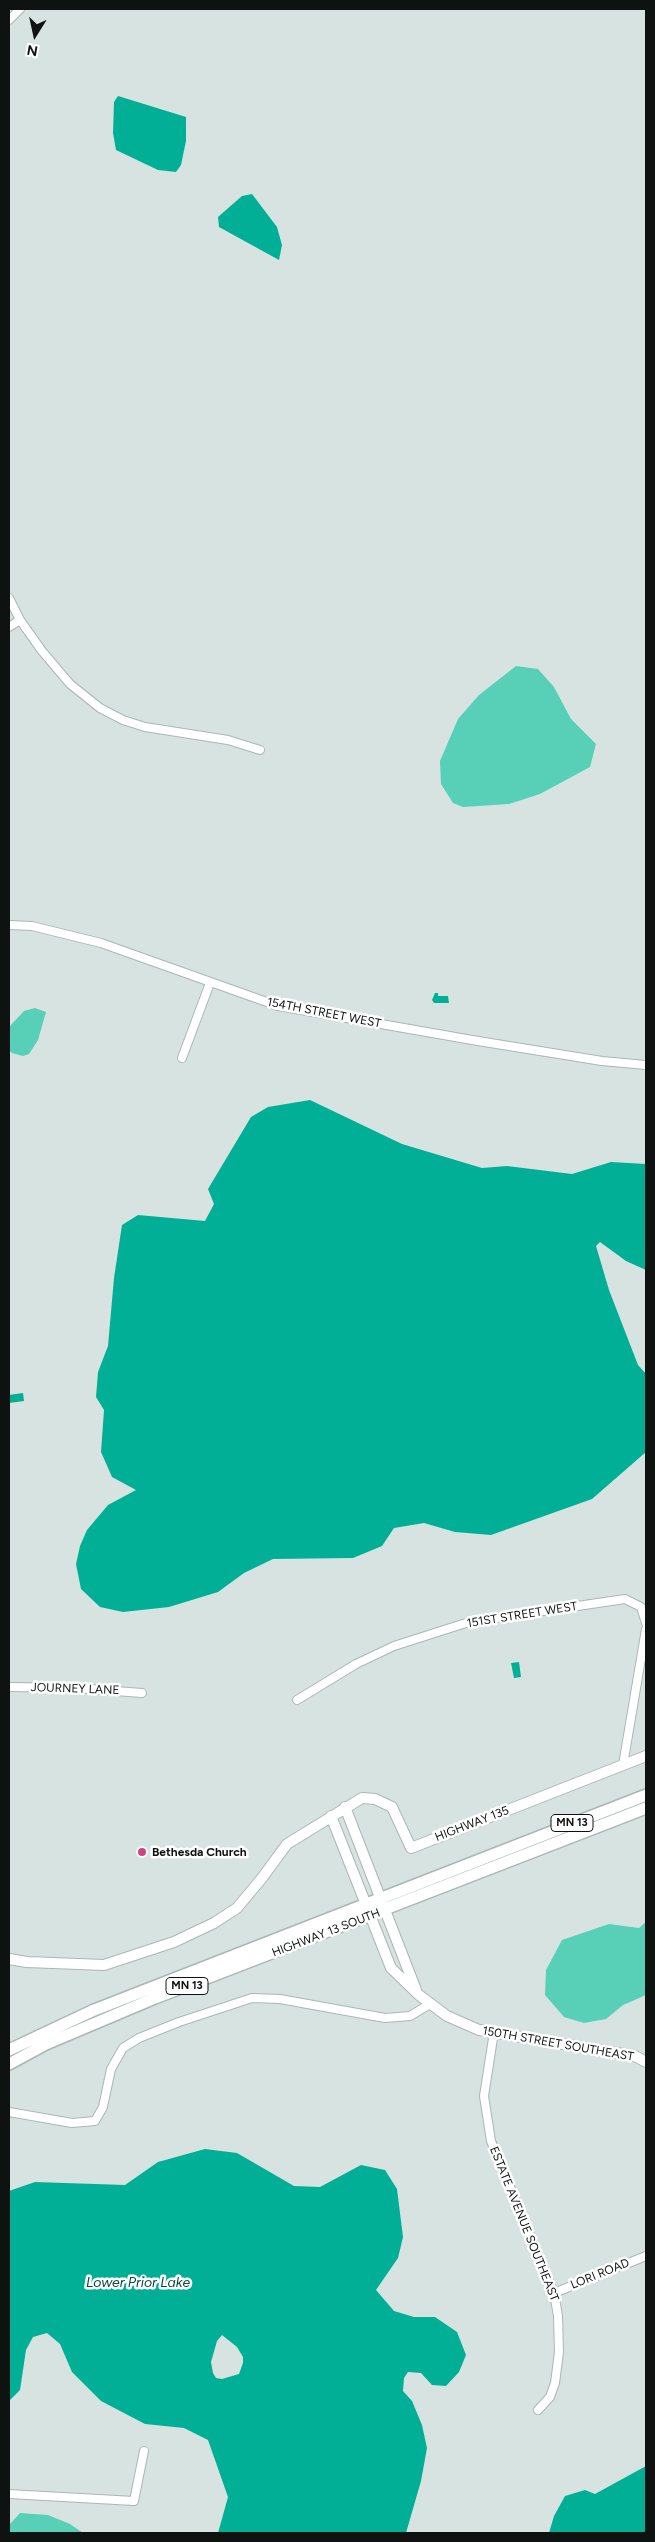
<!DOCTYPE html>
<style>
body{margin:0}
#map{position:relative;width:655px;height:2542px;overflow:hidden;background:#d6e3e0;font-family:Figtree,sans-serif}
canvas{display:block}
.frame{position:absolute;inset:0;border:10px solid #0e1312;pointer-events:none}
.north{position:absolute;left:10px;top:10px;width:50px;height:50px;-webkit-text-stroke:4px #fff;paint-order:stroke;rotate:190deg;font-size:14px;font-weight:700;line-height:20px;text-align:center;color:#0e1312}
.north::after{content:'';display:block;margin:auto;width:18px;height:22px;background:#0e1312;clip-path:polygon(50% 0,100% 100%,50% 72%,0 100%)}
</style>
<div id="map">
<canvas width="655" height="2542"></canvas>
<div class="frame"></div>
<div class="north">N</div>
</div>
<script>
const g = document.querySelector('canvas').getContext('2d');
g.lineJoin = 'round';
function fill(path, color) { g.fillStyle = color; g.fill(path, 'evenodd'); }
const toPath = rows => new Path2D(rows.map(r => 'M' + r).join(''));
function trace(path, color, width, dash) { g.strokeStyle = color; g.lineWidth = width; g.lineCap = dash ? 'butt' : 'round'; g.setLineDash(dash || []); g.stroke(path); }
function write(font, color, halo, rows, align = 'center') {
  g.font = font + ' Figtree,sans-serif'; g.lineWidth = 5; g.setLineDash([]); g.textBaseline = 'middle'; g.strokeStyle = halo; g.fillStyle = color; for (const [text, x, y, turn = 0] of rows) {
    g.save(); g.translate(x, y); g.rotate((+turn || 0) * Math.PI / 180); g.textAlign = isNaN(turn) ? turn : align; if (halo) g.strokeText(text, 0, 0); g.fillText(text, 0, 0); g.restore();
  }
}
fill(toPath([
 [516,666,538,669,554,687,571,719,596,744,590,767,540,794,509,804,463,807,453,803,441,784,440,761,458,719,479,695],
 [35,1008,46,1012,38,1040,29,1054,23,1056,12,1053,9,1050,9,1027,24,1011],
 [646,1922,646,1995,623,2005,606,2019,584,2023,564,2017,545,1995,546,1970,562,1940,609,1924,639,1928],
 [20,2513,48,2515,70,2524,83,2533,9,2533,9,2525]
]), '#58cfb7');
fill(toPath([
 [118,96,186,117,186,141,181,165,176,172,158,170,116,150,113,133,114,102],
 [252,194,277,227,282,245,279,260,219,227,218,217,242,196],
 [435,993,438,993,438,996,448,996,449,1003,434,1003,432,1000],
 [310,1100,402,1144,482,1168,507,1166,572,1174,611,1162,646,1164,646,1270,626,1261,600,1242,596,1246,609,1290,638,1365,646,1374,646,1452,592,1499,491,1535,455,1532,424,1523,394,1528,382,1546,353,1558,273,1559,244,1573,218,1592,169,1607,123,1612,100,1607,81,1589,76,1564,80,1546,87,1530,108,1505,136,1490,112,1477,101,1452,104,1410,96,1397,98,1372,108,1346,114,1278,122,1225,138,1215,205,1221,214,1204,208,1189,251,1117,268,1107],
 [23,1393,24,1401,9,1403,9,1395],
 [519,1662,521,1677,514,1678,511,1663],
 [205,2149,237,2153,294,2186,320,2187,361,2165,385,2170,397,2189,403,2237,398,2258,376,2290,394,2311,414,2317,435,2317,457,2332,466,2355,459,2372,446,2386,432,2385,421,2373,408,2372,404,2378,403,2391,412,2401,422,2425,427,2448,421,2481,406,2533,218,2533,228,2497,208,2440,184,2428,145,2424,101,2401,72,2372,60,2344,47,2333,33,2337,26,2350,20,2390,9,2401,9,2191,35,2182,125,2185,158,2162],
 [222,2335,237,2347,243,2357,243,2363,239,2374,222,2379,216,2378,213,2373,211,2362,217,2341],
 [646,2466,646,2533,549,2533,554,2516,565,2496,585,2490,595,2494]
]), '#01af97');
const street = toPath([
 [9,20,20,9],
 [9,598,20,620,42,651,70,684,100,708,123,720,145,727,228,740,260,750],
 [9,627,20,620],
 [9,925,32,926,101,943,278,1006,478,1041,602,1061,646,1065],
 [182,1058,210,983],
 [9,1687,76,1688,142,1693],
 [297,1700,356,1664,394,1646,469,1622,625,1599,641,1607,646,1623],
 [623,1765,646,1629],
 [494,2032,484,2096,491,2141,554,2293,558,2316,559,2352,555,2383,550,2397,538,2410],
 [9,2112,72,2123,95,2121,103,2107,111,2069,123,2048,139,2038,179,2022,252,1998,280,1999,385,2018,410,2016,430,2004],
 [554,2293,646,2256],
 [9,2494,134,2501,144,2451]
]);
const secondary = toPath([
 [345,1807,416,1990],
 [331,1816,391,1968,419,1995,447,2016,479,2030,635,2056,646,2062],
 [9,1959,27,1962,104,1965,174,1942,214,1923,237,1908,262,1878,287,1844,362,1798,375,1799,392,1807,411,1848,646,1756]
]);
const primary = toPath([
 [9,2050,94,2010,646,1795],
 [9,2064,46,2044,155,1998,646,1808]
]);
trace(street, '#abb7b4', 10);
trace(secondary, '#abb7b4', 12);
trace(primary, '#abb7b4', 14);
trace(street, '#fff', 8);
trace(secondary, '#fff', 10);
trace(primary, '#fff', 11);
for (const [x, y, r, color] of [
 [142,1852,5,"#cd447f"]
]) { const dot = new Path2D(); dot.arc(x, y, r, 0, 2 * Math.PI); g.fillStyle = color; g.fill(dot); trace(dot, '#fff', 2); }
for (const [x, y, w] of [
 [572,1823,42],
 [187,1986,42]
]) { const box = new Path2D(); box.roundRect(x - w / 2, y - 8.5, w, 17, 4); g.fillStyle = '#fff'; g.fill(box); trace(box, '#0e1312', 1); }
write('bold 11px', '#0e1312', null, [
 ["MN 13",572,1823],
 ["MN 13",187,1986]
]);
write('12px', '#0e1312', '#fff', [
 ["154TH STREET WEST",324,1013,11],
 ["151ST STREET WEST",522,1615,-9],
 ["JOURNEY LANE",75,1689,2],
 ["HIGHWAY 135",472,1824,-21],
 ["HIGHWAY 13 SOUTH",326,1933,-21],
 ["150TH STREET SOUTHEAST",558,2044,10],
 ["ESTATE AVENUE SOUTHEAST",524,2224,68],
 ["LORI ROAD",600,2274,-22]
]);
write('bold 12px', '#0e1312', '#fff', [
 ["Bethesda Church",152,1852]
], 'left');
write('italic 14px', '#0a483d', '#fff', [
 ["Lower Prior Lake",138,2283]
]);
</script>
